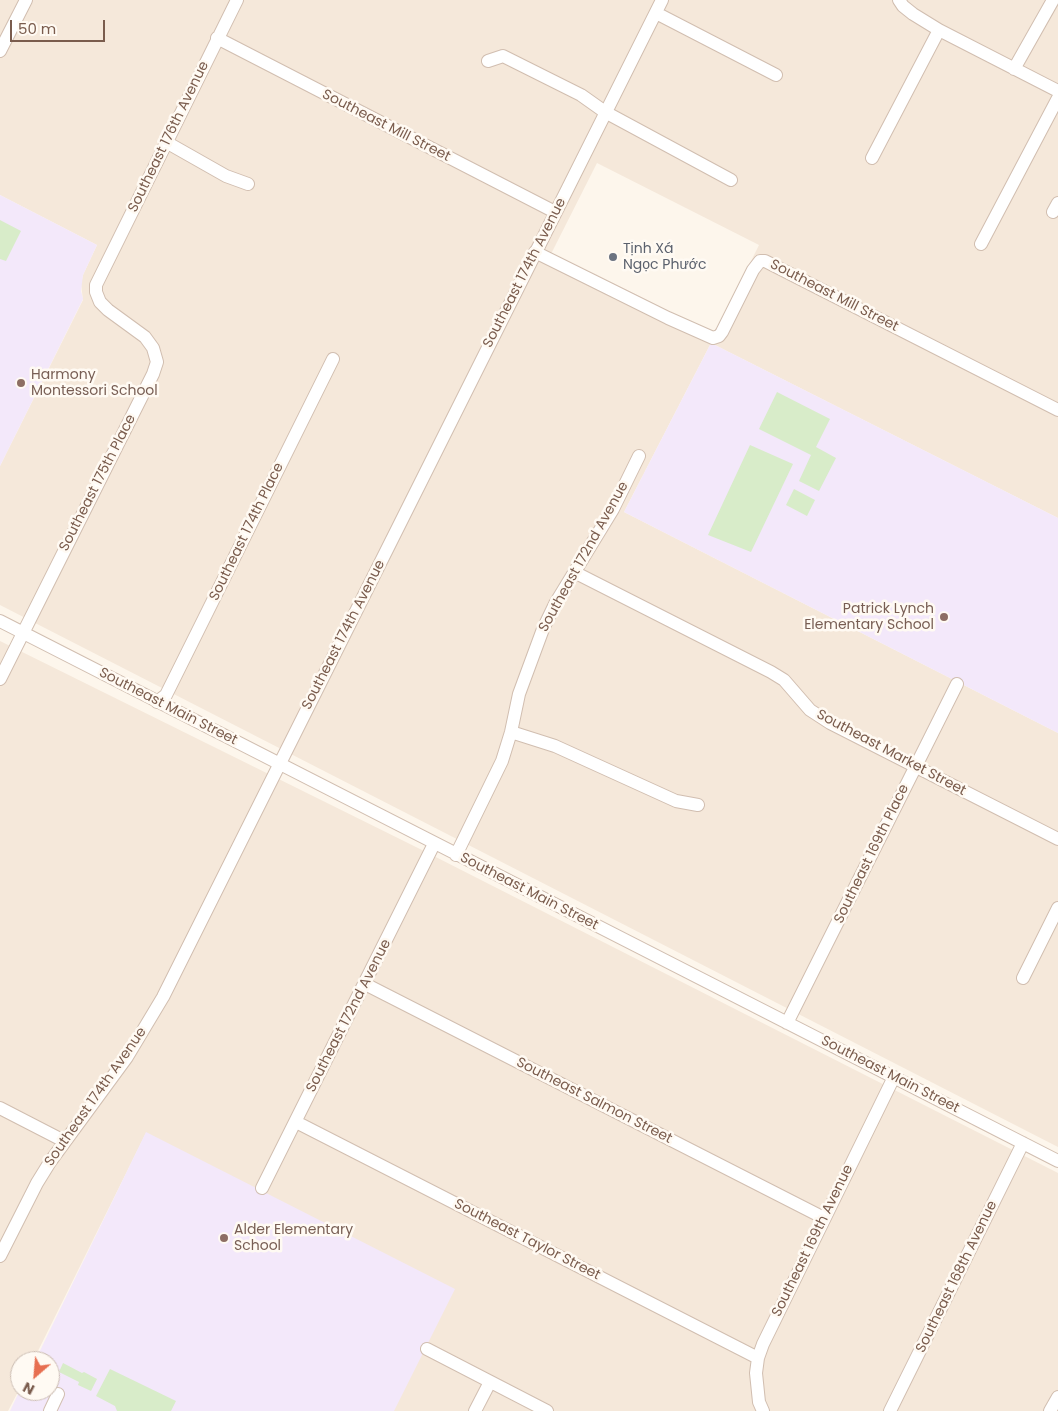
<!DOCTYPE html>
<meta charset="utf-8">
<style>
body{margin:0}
#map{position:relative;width:1058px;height:1411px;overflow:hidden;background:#fdf6ec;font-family:Poppins,sans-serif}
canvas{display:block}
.north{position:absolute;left:10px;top:1351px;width:50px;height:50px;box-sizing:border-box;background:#fffaf3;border:1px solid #cabbb1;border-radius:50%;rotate:207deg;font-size:14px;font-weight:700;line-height:20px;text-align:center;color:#7a5c4d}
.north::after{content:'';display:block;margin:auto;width:18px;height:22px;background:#e76f51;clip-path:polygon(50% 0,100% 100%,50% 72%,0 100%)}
.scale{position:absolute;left:10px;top:20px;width:95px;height:22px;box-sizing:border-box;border:2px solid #7a5c4d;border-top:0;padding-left:6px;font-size:15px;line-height:18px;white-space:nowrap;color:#7a5c4d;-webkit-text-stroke:4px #fffaf3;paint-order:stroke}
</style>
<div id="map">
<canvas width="1058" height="1411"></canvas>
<div class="north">N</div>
<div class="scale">50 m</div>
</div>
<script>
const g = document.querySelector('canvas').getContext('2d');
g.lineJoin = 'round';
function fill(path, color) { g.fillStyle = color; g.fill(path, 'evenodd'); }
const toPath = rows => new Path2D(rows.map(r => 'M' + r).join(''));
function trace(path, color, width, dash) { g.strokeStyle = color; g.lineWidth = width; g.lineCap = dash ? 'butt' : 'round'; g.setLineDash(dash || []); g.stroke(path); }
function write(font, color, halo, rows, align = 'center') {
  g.font = font + ' Poppins,sans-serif'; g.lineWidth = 5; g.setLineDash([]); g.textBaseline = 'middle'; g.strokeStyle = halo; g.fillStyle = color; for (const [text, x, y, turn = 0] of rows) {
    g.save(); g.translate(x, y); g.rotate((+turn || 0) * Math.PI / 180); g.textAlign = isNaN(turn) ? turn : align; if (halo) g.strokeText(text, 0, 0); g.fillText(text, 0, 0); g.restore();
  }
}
fill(toPath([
 [0,0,1058,0,1058,518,711,343,624,512,1058,733,1058,1147,0,605,0,466,83,300,81,284,83,275,97,245,0,195],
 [597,163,759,245,714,336,551,254],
 [0,641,420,849,1058,1173,1058,1411,393,1411,146,1133,33,1361,20,1361,20,1388,8,1411,0,1411]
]), '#f5e8da');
fill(toPath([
 [0,195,97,245,83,275,81,291,83,299,0,466],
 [711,343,1058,518,1058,733,624,512],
 [146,1132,455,1289,394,1411,10,1411,20,1390,50,1391,50,1361,35,1361]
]), '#f3e8fa');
fill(toPath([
 [0,220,21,231,6,261,0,259],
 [777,392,830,419,816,447,836,458,819,491,799,481,811,455,759,429],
 [750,445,793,464,751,552,708,535],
 [794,489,815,500,807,516,786,505],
 [63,1363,82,1373,84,1372,97,1379,91,1391,78,1385,79,1382,59,1372],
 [110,1369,176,1401,171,1411,117,1411,115,1406,96,1396]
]), '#d8ecc9');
const minor = toPath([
 [899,0,903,6,913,14,939,30,1058,91],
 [656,13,776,75],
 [217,38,555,212],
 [0,51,26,0],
 [488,61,503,56,581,95,605,112,731,180],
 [1014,69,1053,0],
 [166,142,226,176,248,184],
 [872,158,939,30],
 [1053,212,1058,203],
 [981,244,1058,98],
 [535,252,668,318,713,338,719,336,722,332,753,270,760,261,765,261,1058,410],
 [574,572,771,672,784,680,810,710,830,723,1058,839],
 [0,621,1058,1161],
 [0,679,153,374,157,362,153,348,145,337,108,310,100,302,96,292,96,285,237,0],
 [157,702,166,695,333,359],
 [511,732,555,746,676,801,698,805],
 [456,855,502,761,511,732,519,694,543,629,555,604,613,509,639,456],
 [1023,978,1058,908],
 [365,984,824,1218],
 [787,1023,957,684],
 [0,1108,64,1141],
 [296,1122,758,1358],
 [262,1188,434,844],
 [0,1256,37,1183,50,1162,127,1057,163,997,662,0],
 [427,1349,547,1411],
 [50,1411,58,1394],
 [475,1411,490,1382],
 [763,1411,759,1402,756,1373,758,1358,763,1344,894,1077],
 [890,1411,1023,1143],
 [1050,1411,1058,1397]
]);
trace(minor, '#d1beb0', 14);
trace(minor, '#fff', 12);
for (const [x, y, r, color] of [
 [613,257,5,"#6b7280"],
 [21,383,5,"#8d6e63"],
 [944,617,5,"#8d6e63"],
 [224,1238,5,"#8d6e63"]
]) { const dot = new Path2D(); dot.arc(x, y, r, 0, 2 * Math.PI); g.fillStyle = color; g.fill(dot); trace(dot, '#fffaf3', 2); }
write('14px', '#7a5c4d', '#fffaf3', [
 ["Southeast Mill Street",386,126,27],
 ["Southeast 176th Avenue",169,137,-64],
 ["Southeast 174th Avenue",525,273,-63],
 ["Southeast Mill Street",834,296,27],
 ["Southeast 175th Place",98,483,-63],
 ["Southeast 174th Place",247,532,-64],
 ["Southeast 172nd Avenue",584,557,-61],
 ["Southeast 174th Avenue",344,635,-63],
 ["Southeast Main Street",168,707,27],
 ["Southeast Market Street",891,753,28],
 ["Southeast 169th Place",872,854,-64],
 ["Southeast Main Street",529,892,27],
 ["Southeast 172nd Avenue",349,1016,-63],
 ["Southeast Main Street",890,1075,27],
 ["Southeast 174th Avenue",96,1097,-55],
 ["Southeast Salmon Street",594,1101,27],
 ["Southeast Taylor Street",527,1240,27],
 ["Southeast 169th Avenue",813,1241,-64],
 ["Southeast 168th Avenue",957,1277,-64]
]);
write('14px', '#5b616d', '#fffaf3', [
 ["Tịnh Xá",623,249],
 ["Ngọc Phước",623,265]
], 'left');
write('14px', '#785e54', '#fffaf3', [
 ["Harmony",31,375],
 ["Montessori School",31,391],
 ["Patrick Lynch",934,609,"right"],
 ["Elementary School",934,625,"right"],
 ["Alder Elementary",234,1230],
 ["School",234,1246]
], 'left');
</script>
